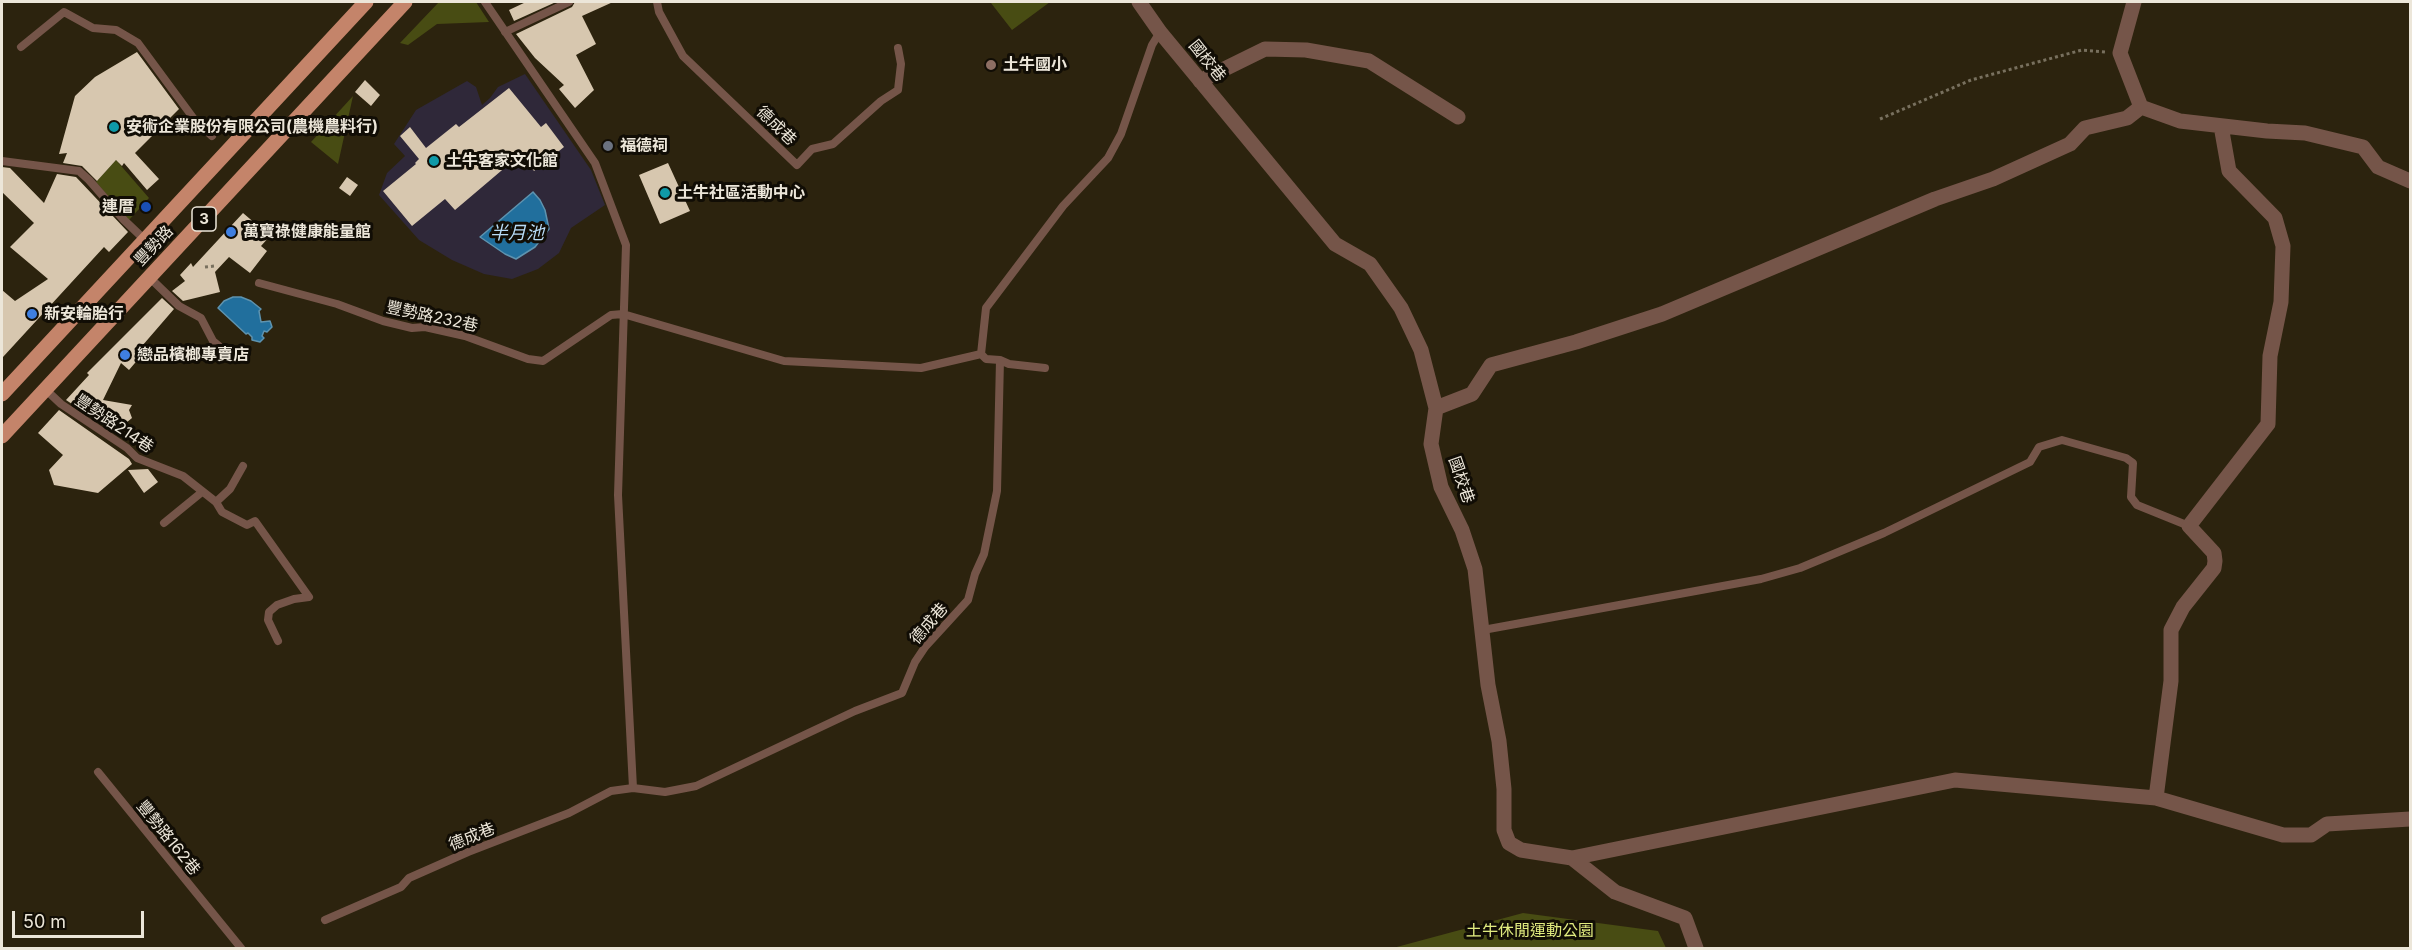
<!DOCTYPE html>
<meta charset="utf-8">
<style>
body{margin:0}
#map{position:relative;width:2412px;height:950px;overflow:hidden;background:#2c230e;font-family:Inter,sans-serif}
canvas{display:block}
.frame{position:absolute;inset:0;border:3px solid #ece6d9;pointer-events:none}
.scale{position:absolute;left:12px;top:911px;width:132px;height:27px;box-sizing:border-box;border:3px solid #ece6d9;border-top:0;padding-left:8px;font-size:18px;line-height:21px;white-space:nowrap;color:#ece6d9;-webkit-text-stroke:4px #110d05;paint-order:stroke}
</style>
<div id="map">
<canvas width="2412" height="950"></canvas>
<div class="frame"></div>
<div class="scale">50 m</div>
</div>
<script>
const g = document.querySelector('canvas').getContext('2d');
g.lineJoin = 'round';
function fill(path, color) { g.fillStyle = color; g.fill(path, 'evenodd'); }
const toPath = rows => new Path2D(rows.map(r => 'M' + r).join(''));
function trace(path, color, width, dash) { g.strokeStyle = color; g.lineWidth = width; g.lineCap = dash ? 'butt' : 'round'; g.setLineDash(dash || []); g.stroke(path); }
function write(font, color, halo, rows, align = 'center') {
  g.font = font + ' Inter,"Noto Sans TC",sans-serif'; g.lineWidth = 6; g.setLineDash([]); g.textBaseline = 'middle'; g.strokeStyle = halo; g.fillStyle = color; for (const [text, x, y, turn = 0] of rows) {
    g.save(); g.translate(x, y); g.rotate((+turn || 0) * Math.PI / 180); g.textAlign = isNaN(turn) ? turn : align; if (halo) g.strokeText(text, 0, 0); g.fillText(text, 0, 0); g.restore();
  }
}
fill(toPath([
 [525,74,591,170,605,205,571,228,559,253,538,269,512,279,484,274,452,260,419,240,379,195,387,173,405,156,394,144,416,110,467,81,476,87,482,105,490,98,498,87]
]), '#2f2839');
fill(toPath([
 [439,2,476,2,489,22,437,24,408,45,400,43],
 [993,2,1050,2,1012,30,991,3],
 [353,96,338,164,311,142],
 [116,160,149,198,129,220,96,182],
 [1523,913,1658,931,1666,948,1393,948]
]), '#484c13');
const water = toPath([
 [533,192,540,200,545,210,549,229,535,247,516,259,505,254,480,237,533,192],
 [233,297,241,297,251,301,261,309,259,311,261,322,270,321,272,327,267,332,264,331,262,336,264,338,260,342,252,340,252,337,248,333,246,334,218,308,224,301,233,297]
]);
fill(water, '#216f9d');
trace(water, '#5e93af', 1.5);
fill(toPath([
 [526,2,556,2,514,21,509,10],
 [575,2,613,2,582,16,596,44,576,55,594,90,575,108,559,89,564,85,535,58,516,34,572,7],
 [137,52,179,109,135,153,159,179,147,190,124,163,122,166,116,160,97,181,82,166,63,163,67,153,59,154,75,96,95,77],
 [365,80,380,95,371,106,355,92],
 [509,88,541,127,546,123,564,147,534,171,521,154,455,210,445,199,412,226,383,191,416,164,415,163,419,159,400,136,410,127,426,148,456,124,459,127],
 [668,163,690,211,660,224,639,175],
 [2,167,10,168,44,203,57,174,76,177,128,232,109,252,104,247,3,357,2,290,15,301,48,279,10,247,34,223,2,192],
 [347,177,358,185,350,196,339,188],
 [243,213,270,236,261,246,267,251,250,273,229,257,215,272,220,292,183,301,172,291,185,281,180,275,191,263,193,267],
 [162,298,174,309,136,353,140,357,129,370,121,363,103,400,132,405,129,410,132,418,126,423,120,436,66,400,89,375,87,373],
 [59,410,129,459,132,464,98,493,54,485,49,470,63,455,38,433],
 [148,469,158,482,144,493,128,470]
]), '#d7c7af');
trace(toPath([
 [1880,119,1971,80,2082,50,2106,52],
 [205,267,215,266]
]), '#78705e', 3, [3, 3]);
trace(toPath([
 [485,2,595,163,626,245,618,495,633,788],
 [657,2,659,12,683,56,797,165,812,149,833,144,881,101,898,90,901,64,898,48],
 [505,32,569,2],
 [21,47,64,12,93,28,116,30,138,43,194,119,212,136],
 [2,161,79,171,89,180,124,220,145,240],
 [149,277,179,306,201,318,213,341,230,355],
 [259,283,337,304,383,321,412,328,425,327,465,336,528,359,543,361,611,315,623,314,784,361,921,368,981,354,986,359,1000,360,1009,364,1045,368],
 [981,354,986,308,1063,206,1108,158,1121,134,1152,45,1160,32],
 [45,389,61,404,127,448,137,458,183,476,216,502,222,512,247,525,255,521,309,597,294,599,277,605,269,612,268,620,278,641],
 [216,502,230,489,243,466],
 [164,523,202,492],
 [1483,630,1761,579,1800,568,1884,533,2030,462,2039,447,2062,440,2126,458,2133,463,2131,497,2137,505,2189,526],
 [98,772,241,948],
 [325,920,401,887,409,878,468,852,569,813,611,791,633,788,665,792,696,786,855,711,902,693,915,662,925,647,968,600,975,574,984,554,997,491,1000,360]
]), '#755549', 8);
trace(toPath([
 [1139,2,1160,32,1335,244,1370,264,1401,308,1421,350,1436,408,1431,444,1441,487,1462,530,1475,569,1488,685,1499,741,1504,789,1504,830,1509,843,1521,850,1572,858,1615,892,1685,918,1696,948],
 [2134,2,2120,53,2141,107,2180,121,2267,131,2305,133,2363,147,2378,167,2410,181],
 [1200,81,1265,49,1306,50,1369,61,1458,117],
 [1436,408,1472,394,1491,365,1576,342,1662,314,1935,199,1993,179,2070,144,2085,128,2127,118,2141,107],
 [2156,798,2171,681,2171,630,2183,607,2214,568,2215,561,2214,553,2189,526,2268,424,2270,356,2281,302,2283,246,2275,218,2229,171,2221,126],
 [1572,858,1955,780,2156,798,2283,835,2311,835,2327,824,2410,819]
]), '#755549', 15);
trace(toPath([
 [2,394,366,2],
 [2,436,405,2]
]), '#c4846a', 15);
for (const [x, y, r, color] of [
 [991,65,6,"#8d6e63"],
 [114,127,6,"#0f9aa8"],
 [608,146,6,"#6b7280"],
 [434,161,6,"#0f9aa8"],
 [665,193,6,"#0f9aa8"],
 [146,207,6,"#1a4fb4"],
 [231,232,6,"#3f7fe0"],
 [32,314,6,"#3f7fe0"],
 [125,355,6,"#3f7fe0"]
]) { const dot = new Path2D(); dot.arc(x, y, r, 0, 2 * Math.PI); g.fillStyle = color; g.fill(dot); trace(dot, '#110d05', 2); }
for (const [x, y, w] of [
 [204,219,24]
]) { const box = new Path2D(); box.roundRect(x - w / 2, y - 12, w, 24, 4.5); g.fillStyle = '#110d05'; g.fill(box); trace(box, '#ece6d9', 1.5); }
write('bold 15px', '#ece6d9', null, [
 ["3",204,219]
]);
write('16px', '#ece6d9', '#110d05', [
 ["國校巷",1207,61,51],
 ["德成巷",776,126,44],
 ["豐勢路",154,246,-47],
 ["豐勢路232巷",432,317,12],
 ["豐勢路214巷",114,424,34],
 ["國校巷",1461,480,71],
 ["德成巷",929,624,-49],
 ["德成巷",472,837,-22],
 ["豐勢路162巷",168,838,51]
]);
write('bold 16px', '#ece6d9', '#110d05', [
 ["土牛國小",1003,65],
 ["安術企業股份有限公司(農機農料行)",126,127],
 ["福德祠",620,146],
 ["土牛客家文化館",446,161],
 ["土牛社區活動中心",677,193],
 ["連厝",134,207,"right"],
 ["萬寶祿健康能量館",243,232],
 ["新安輪胎行",44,314],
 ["戀品檳榔專賣店",137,355]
], 'left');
write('16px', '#e0eb7f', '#110d05', [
 ["土牛休閒運動公園",1530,931]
]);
write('italic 18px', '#b7dbf6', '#110d05', [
 ["半月池",517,234]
]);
</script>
